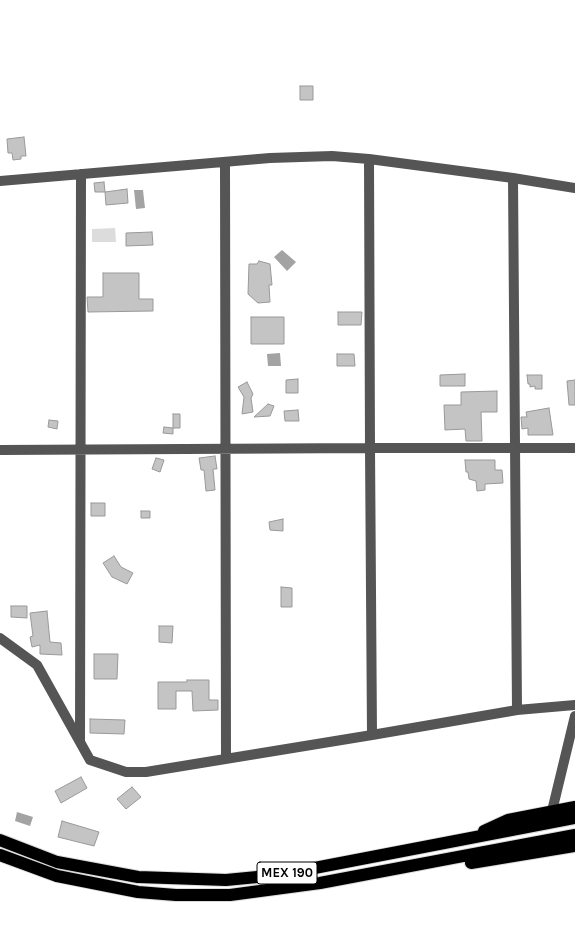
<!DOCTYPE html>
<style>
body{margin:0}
canvas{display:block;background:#fff}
</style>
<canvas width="575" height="935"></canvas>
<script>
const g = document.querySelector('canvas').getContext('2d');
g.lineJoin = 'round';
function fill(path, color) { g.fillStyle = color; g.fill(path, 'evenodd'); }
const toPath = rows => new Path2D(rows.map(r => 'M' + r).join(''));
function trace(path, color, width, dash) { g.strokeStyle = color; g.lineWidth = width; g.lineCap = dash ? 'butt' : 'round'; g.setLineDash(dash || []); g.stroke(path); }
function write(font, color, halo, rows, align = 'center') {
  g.font = font + ' Karla,sans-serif'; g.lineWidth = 3; g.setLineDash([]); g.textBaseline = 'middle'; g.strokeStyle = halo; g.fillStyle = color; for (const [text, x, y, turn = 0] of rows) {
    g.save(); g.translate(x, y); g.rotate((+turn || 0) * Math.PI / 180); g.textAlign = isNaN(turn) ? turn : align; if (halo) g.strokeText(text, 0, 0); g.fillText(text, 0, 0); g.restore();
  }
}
fill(toPath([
 [115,228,116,242,92,242,92,229]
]), '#dcdcdc');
fill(toPath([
 [134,190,143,190,145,208,136,209],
 [282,250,296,262,287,271,274,257],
 [280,353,281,366,268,366,267,354],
 [17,812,33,817,30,826,15,821]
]), '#a3a3a3');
const building = toPath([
 [300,86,313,86,313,100,300,100,300,86],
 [24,137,26,156,21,156,21,159,13,160,12,153,8,153,7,139,24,137],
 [104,182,105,192,95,192,94,183,104,182],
 [127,189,128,203,106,205,105,192,127,189],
 [152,232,153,245,126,246,126,233,152,232],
 [259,261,270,264,272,285,269,285,270,302,258,303,248,294,249,264,257,264,259,261],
 [103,273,139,273,139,299,153,299,153,311,88,312,87,297,103,297,103,273],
 [338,312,362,312,361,325,338,325,338,312],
 [251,317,284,317,284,344,251,344,251,317],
 [337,354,354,354,355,366,337,366,337,354],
 [465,374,465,386,440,386,440,375,465,374],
 [527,375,542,375,542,389,535,389,535,386,530,387,530,384,528,384,527,375],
 [298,379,298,393,286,393,286,380,298,379],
 [575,380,575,405,569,405,567,381,575,380],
 [247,382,253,394,251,398,253,412,242,414,244,397,238,387,247,382],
 [497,391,497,412,481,412,482,441,466,441,465,429,445,430,444,405,461,405,461,392,497,391],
 [268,404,274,406,270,416,254,417,268,404],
 [549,408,553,435,528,435,528,428,522,429,521,417,527,417,526,412,549,408],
 [298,410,299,421,285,421,284,411,298,410],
 [173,414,180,414,180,428,173,428,173,414],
 [49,420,58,421,57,429,48,427,49,420],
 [164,427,173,428,173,434,163,433,164,427],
 [215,456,217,469,213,469,215,490,206,491,204,470,201,470,199,458,215,456],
 [156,458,164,460,160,472,152,469,156,458],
 [465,460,495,460,495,470,502,470,503,483,485,484,485,490,477,491,476,481,469,479,468,472,466,472,465,460],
 [91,503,105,503,105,516,91,516,91,503],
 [141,511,150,511,150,518,141,518,141,511],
 [283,519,283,531,270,530,269,522,283,519],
 [114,556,121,567,133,573,127,584,112,577,103,563,114,556],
 [281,587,292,588,292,607,281,607,281,587],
 [11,606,27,606,27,618,11,617,11,606],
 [47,611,50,642,61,643,62,655,40,654,40,645,32,647,30,637,33,636,30,613,47,611],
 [159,626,173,626,172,643,159,642,159,626],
 [94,654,118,654,117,679,94,679,94,654],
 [187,680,209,680,209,700,218,700,218,710,193,711,192,691,176,691,176,709,158,709,158,682,187,682,187,680],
 [90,719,125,720,124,734,90,733,90,719],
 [81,777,87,788,61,803,55,791,81,777],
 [132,787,141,797,126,809,117,799,132,787],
 [62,821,99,832,94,846,58,837,62,821]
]);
fill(building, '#c4c4c4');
trace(building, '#999', 1);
const highway = toPath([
 [484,831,508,820,575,807],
 [0,840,57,862,138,877,226,880,278,875,575,818],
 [0,855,57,876,138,892,176,895,230,895,320,883,575,835],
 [471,863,575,846]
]);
trace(highway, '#dbdbdb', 14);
trace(toPath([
 [225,162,226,759],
 [0,181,270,158,332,156,369,159],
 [575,188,513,178,517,710,575,705],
 [0,450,370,448,369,159,513,178],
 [0,638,37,665,90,760,126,772,146,772,372,735],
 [517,710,372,735,370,448,575,448],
 [80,742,81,174],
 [552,811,575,716]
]), '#555', 10);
trace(highway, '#000', 12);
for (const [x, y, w] of [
 [287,873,60]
]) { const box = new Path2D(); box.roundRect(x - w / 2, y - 11, w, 22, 3); g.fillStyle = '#fff'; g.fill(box); trace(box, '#000', 1); }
write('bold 13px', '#000', null, [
 ["MEX 190",287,873]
]);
</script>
